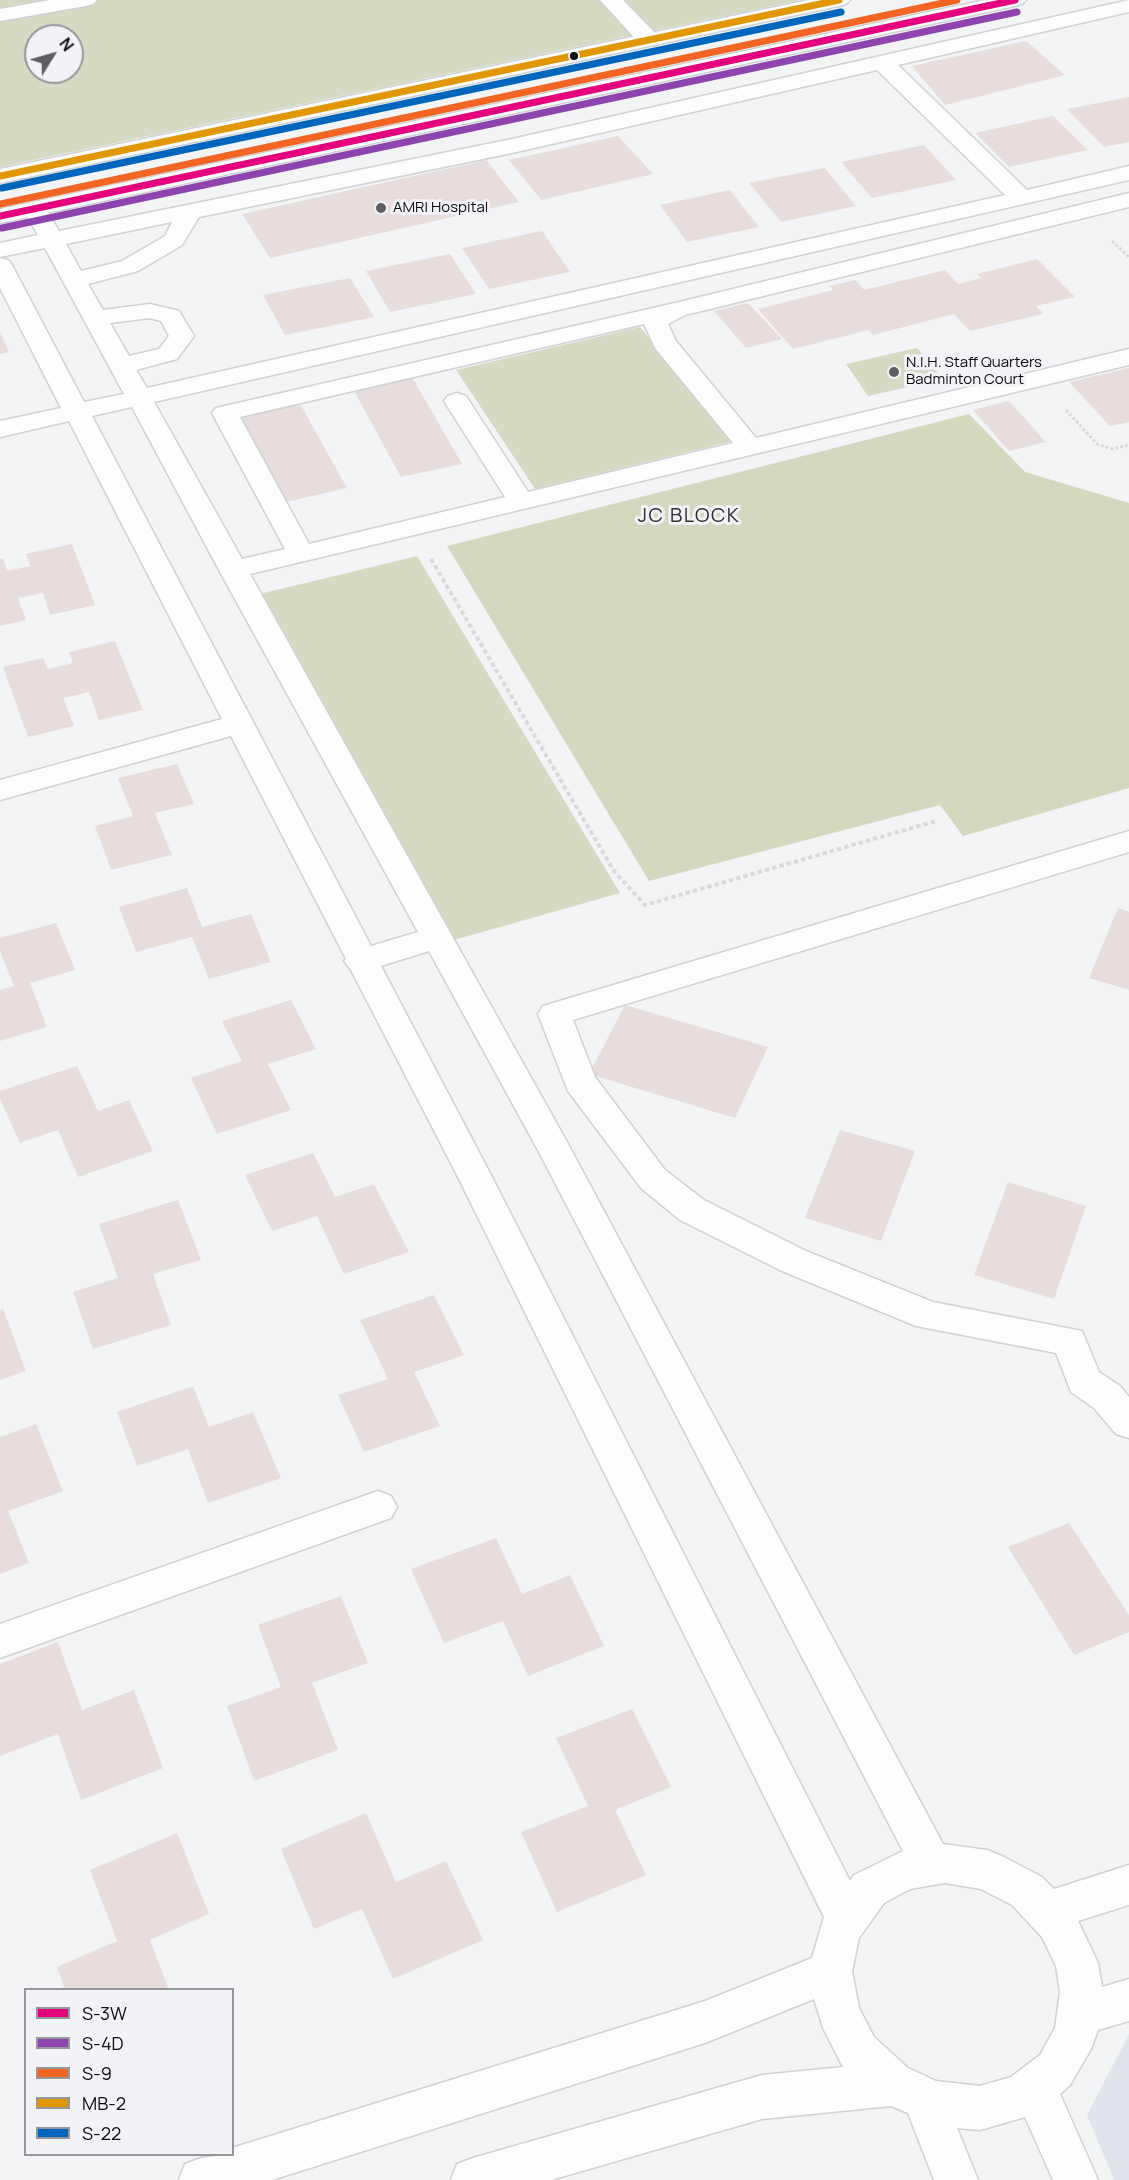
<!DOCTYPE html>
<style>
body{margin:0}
#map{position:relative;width:1129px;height:2180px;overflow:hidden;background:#f2f4f6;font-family:Manrope,sans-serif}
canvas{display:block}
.legend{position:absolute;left:24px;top:1988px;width:210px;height:168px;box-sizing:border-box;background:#f1f3f7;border:2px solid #95979a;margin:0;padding:8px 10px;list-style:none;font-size:18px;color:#0c0d0e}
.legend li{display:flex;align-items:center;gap:12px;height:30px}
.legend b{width:30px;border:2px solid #95979a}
.north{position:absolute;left:24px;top:24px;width:60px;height:60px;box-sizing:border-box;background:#f1f3f7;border:2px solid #95979a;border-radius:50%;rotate:53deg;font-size:16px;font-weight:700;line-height:24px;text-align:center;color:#0c0d0e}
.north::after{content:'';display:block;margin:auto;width:21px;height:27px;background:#5c5e5f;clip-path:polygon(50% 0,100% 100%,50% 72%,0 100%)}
</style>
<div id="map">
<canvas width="1129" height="2180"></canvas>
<ul class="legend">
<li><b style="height:8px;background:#e5007d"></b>S-3W</li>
<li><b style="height:8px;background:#8e44ad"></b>S-4D</li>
<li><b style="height:8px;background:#f26522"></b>S-9</li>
<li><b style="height:8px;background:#e09701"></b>MB-2</li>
<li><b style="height:8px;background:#0065bd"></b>S-22</li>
</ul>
<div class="north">N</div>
</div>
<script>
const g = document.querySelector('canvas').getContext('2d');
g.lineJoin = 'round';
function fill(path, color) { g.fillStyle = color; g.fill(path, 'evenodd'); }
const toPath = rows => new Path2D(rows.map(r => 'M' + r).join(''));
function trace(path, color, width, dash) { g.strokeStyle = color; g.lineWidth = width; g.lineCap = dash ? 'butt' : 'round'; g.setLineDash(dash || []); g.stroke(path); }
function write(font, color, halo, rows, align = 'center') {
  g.font = font + ' Manrope,sans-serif'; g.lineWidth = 6; g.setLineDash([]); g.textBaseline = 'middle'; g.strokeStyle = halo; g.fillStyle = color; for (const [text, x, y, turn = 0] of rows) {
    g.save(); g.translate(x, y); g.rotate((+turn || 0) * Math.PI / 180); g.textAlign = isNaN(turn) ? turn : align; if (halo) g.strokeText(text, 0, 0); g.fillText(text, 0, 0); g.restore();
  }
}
fill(toPath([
 [1129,2034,1129,2180,1114,2180,1087,2115]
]), '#e1e5eb');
fill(toPath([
 [0,0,801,0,0,167],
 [36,36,72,36,72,72,36,72],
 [640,327,733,441,535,489,456,370],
 [917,348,943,379,868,396,846,364],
 [417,556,620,893,454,940,260,594]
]), '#d5dbc2');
fill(toPath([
 [969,414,1025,472,1129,503,1129,788,963,836,940,805,649,881,447,546]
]), '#d3d8bf');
fill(toPath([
 [1026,41,1065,75,945,105,912,66],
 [1129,97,1129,142,1104,147,1067,109],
 [1053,116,1088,150,1009,167,975,133],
 [618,136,653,174,541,200,509,160],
 [924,145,956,180,872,198,841,162],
 [486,160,519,202,270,258,242,214],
 [825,168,856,206,781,222,749,183],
 [730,190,759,227,687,242,660,205],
 [542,231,570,272,489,289,462,248],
 [450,254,476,294,390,312,366,271],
 [1037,259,1075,297,1036,306,1043,314,970,331,954,314,873,335,869,330,793,349,758,309,833,290,830,286,856,280,864,290,945,270,958,284,981,278,977,274],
 [350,278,374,317,285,335,263,295],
 [748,303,782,339,746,348,714,311],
 [0,332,9,352,0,354],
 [1129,368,1129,422,1110,426,1069,382],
 [412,377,462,464,401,477,353,389],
 [298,400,347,488,286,502,240,413],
 [1009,401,1046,442,1009,451,973,410],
 [72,544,95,605,50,615,43,593,18,598,26,620,0,626,0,559,3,558,7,571,30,566,26,554],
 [115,641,143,710,99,720,89,692,63,698,74,726,28,737,3,667,43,658,48,669,73,663,69,652],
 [177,764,194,804,155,813,172,855,111,870,95,826,133,816,118,778],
 [187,888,202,927,251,914,271,962,209,979,192,937,136,952,119,907],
 [1118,908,1129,912,1129,990,1089,978],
 [56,923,75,970,30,983,47,1027,0,1041,0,990,14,986,0,951,0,938],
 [291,1000,316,1049,268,1064,291,1110,217,1134,191,1078,242,1061,222,1021],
 [625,1005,768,1047,735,1118,589,1074],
 [77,1066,98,1111,129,1100,153,1151,78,1177,58,1130,20,1143,0,1099,0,1091],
 [840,1130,915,1151,881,1241,805,1218],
 [313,1153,335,1197,374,1184,409,1252,344,1274,317,1216,272,1231,245,1175],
 [1008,1182,1086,1206,1054,1299,974,1275],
 [178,1200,201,1260,153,1274,171,1325,93,1349,73,1292,118,1278,99,1224],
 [434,1295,464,1355,414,1372,440,1426,364,1452,338,1395,388,1379,360,1320],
 [3,1309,26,1371,0,1380,0,1310],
 [193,1386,209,1427,253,1412,281,1478,208,1503,188,1449,137,1466,117,1412],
 [36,1424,63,1491,8,1511,29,1563,0,1574,0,1437],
 [1069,1523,1129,1615,1129,1632,1074,1655,1008,1547],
 [496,1538,522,1594,570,1575,604,1646,528,1676,503,1621,444,1643,411,1569],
 [341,1596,368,1663,312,1683,338,1750,254,1781,227,1706,281,1687,258,1625],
 [58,1642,82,1710,134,1690,163,1768,81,1800,58,1734,0,1756,0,1664],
 [632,1709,671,1787,615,1810,646,1875,557,1912,521,1832,588,1806,556,1738],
 [366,1813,396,1882,446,1861,483,1940,393,1979,362,1909,314,1929,281,1849],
 [177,1833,209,1914,150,1940,169,1990,65,1990,57,1967,117,1941,90,1870]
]), '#e7dddc');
const minor = toPath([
 [50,0,97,0,93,4,86,6,0,21,0,9,50,0],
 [600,0,623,0,657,35,660,40,657,45,641,45,600,0],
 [1129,0,1129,12,898,65,1027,190,1129,166,1129,180,154,402,242,559,285,549,212,413,216,408,675,303,1129,193,1129,207,685,315,668,324,676,341,756,438,1129,349,1129,365,250,574,567,1142,943,1844,987,1850,1002,1856,1042,1877,1054,1889,1129,1865,1129,1905,1078,1921,1098,1963,1102,1987,1129,1979,1129,2021,1098,2030,1091,2049,1070,2085,1060,2094,1098,2180,1053,2180,1025,2117,980,2130,957,2128,978,2180,934,2180,908,2113,891,2106,762,2119,551,2180,451,2180,457,2164,473,2158,762,2075,843,2067,823,2028,814,1999,705,2043,272,2180,179,2180,185,2164,201,2158,232,2154,232,2148,705,2001,812,1958,824,1917,458,1177,351,970,344,961,346,959,231,736,0,800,0,780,222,719,69,421,0,437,0,421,61,408,0,288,0,258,8,260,12,265,84,402,124,394,45,248,0,257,0,243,38,235,23,209,27,204,35,202,43,204,59,231,512,139,1129,0],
 [877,70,1005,195,147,388,136,370,177,359,194,336,179,311,150,304,103,310,88,284,138,271,182,245,199,217,512,153,877,70],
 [172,222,165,236,122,261,81,271,66,244,172,222],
 [150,318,161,321,169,336,159,349,129,356,110,323,150,318],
 [644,324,655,348,733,443,528,492,466,396,457,393,448,396,444,401,505,497,309,544,240,417,644,324],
 [132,407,219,570,418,932,371,946,92,416,132,407],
 [429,951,540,1154,903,1851,854,1875,850,1881,492,1177,381,966,429,951],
 [945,1883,981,1889,1012,1905,1042,1937,1056,1966,1060,1992,1055,2028,1040,2055,1011,2077,980,2086,936,2081,908,2068,874,2037,859,2008,852,1971,859,1938,884,1903,910,1889,945,1883],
 [1129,831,1129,852,573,1020,595,1077,665,1170,704,1200,806,1251,933,1302,1082,1331,1099,1372,1120,1386,1129,1397,1129,1438,1116,1434,1094,1408,1071,1392,1056,1353,916,1326,782,1271,680,1220,641,1188,568,1091,538,1014,543,1006,1129,831],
 [378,1491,391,1496,397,1507,391,1518,0,1658,0,1624,378,1491]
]);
const major = toPath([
 [809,0,850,0,846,4,839,6,0,183,0,169,809,0],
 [985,0,1026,0,1022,4,1015,6,0,223,0,209,985,0]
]);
trace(minor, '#d0d1d3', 3);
trace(major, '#d0d1d3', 3);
trace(toPath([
 [1112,241,1129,257],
 [1066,410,1097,444,1112,449,1129,445]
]), '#d8d9d9', 3, [3, 2]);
trace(toPath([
 [431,559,614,871,645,905,936,821]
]), '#d8d9d9', 4, [4.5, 3]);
fill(minor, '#fdfdfe');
fill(major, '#fdfdfe');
trace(toPath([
 [0,216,1015,0]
]), '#e5007d', 7);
trace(toPath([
 [2,228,1017,12]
]), '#8e44ad', 7);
trace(toPath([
 [0,204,957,0]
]), '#f26522', 7);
trace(toPath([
 [0,176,839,0]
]), '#e09701', 7);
trace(toPath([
 [2,188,841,12]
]), '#0065bd', 7);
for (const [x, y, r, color] of [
 [574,56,5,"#0c0d0e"],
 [381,208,6,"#5c5e5f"],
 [894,372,6,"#5c5e5f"]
]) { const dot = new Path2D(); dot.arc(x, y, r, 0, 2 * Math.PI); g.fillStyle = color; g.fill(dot); trace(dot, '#f1f3f7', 2); }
write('15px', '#0c0d0e', '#f1f3f7', [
 ["AMRI Hospital",393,208],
 ["N.I.H. Staff Quarters",906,363],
 ["Badminton Court",906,380]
], 'left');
g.letterSpacing = '1.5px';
write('20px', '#2c2e30', '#f1f3f7', [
 ["JC BLOCK",689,516]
]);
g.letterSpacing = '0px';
</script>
